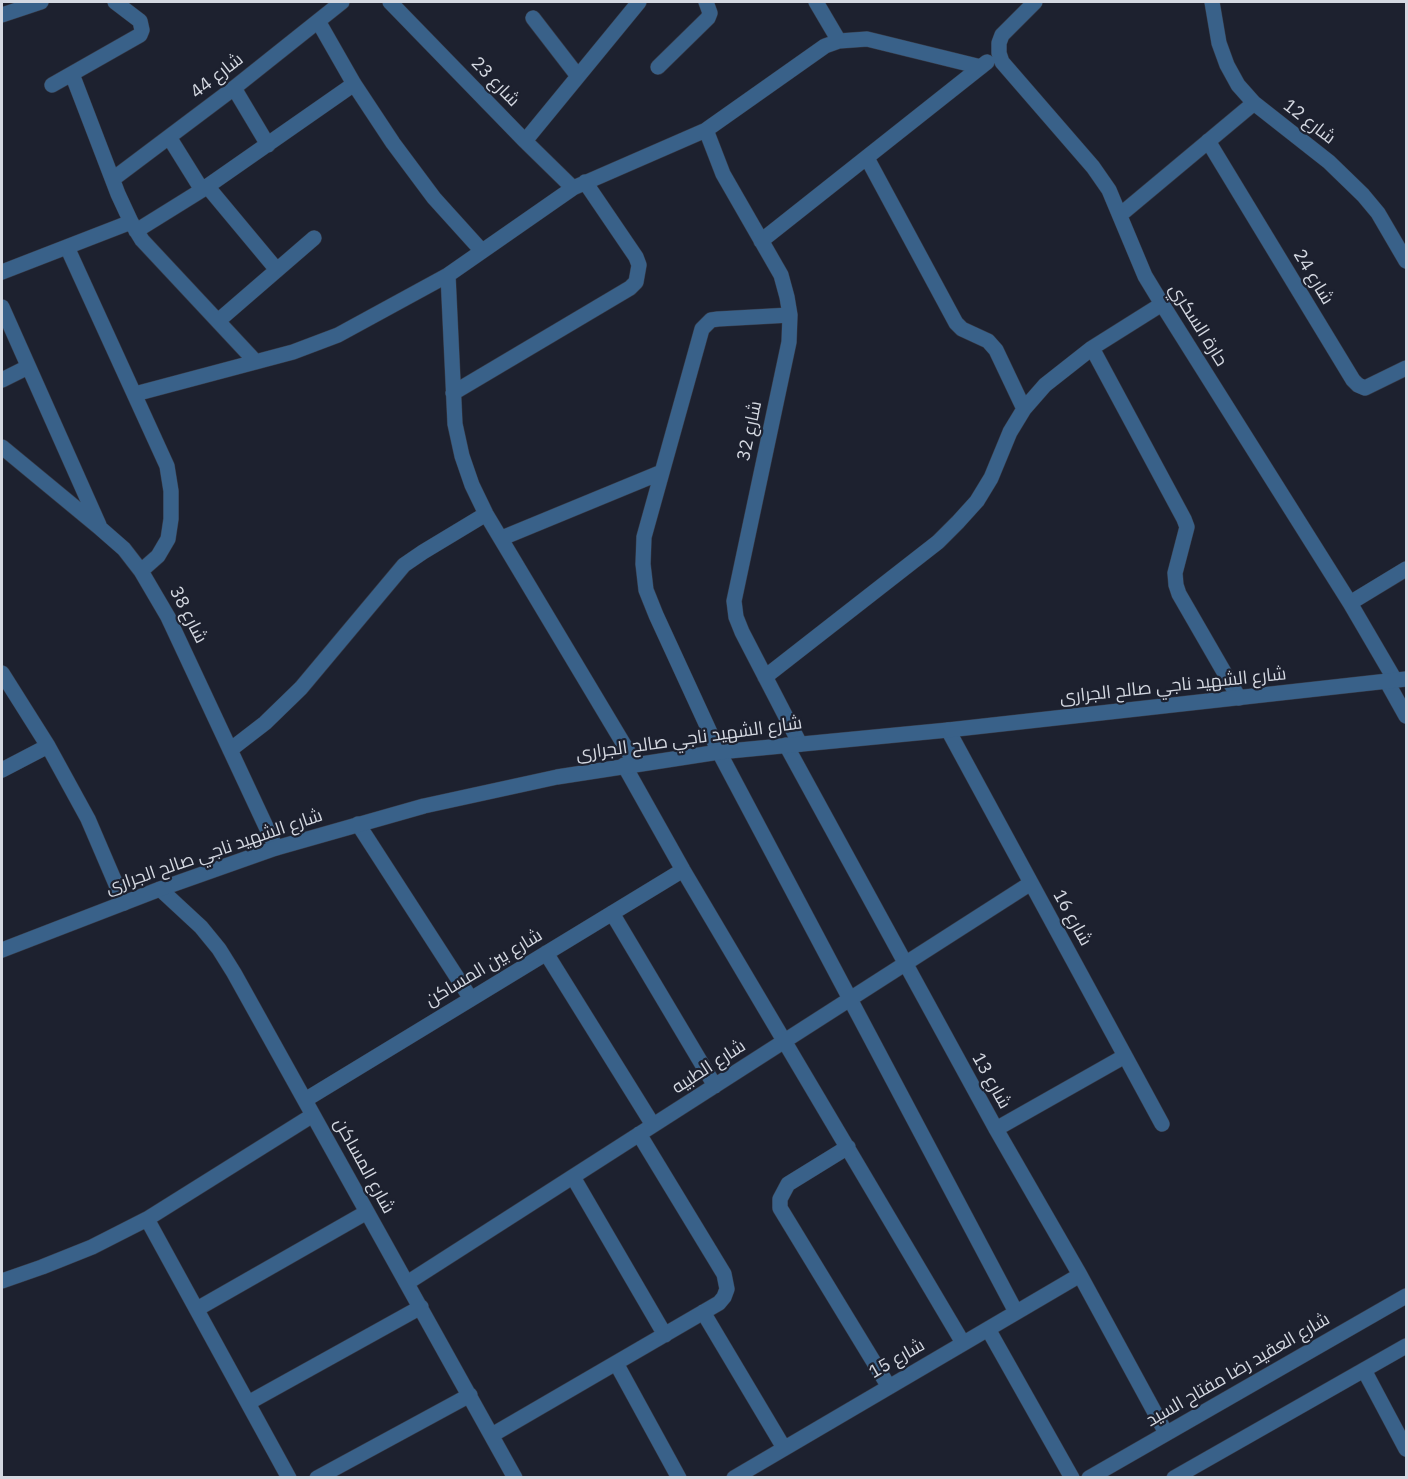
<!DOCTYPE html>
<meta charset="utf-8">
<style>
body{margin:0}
#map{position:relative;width:1408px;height:1479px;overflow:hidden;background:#1d212f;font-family:"IBM Plex Sans",sans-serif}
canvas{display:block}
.frame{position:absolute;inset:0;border:3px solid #d4d8e1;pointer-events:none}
</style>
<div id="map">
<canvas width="1408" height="1479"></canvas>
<div class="frame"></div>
</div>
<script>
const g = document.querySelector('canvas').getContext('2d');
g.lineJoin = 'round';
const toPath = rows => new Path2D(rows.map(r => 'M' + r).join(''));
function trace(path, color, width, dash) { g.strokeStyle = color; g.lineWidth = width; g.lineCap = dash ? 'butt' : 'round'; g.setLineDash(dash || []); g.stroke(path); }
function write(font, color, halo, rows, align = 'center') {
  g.font = font + ' "IBM Plex Sans",Cairo,sans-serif'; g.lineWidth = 4.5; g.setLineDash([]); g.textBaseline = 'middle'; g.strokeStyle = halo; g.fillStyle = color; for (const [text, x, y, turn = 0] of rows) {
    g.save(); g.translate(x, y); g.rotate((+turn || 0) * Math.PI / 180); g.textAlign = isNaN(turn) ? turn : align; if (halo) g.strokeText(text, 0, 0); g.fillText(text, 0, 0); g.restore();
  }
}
const minor = toPath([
 [390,2,525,141,573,188],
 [816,2,839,41],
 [1035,2,1002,35,999,43,999,53,1002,62,1093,167,1109,190,1145,276,1162,304,1350,603,1395,680],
 [1212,2,1219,43,1227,65,1238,85,1254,103,1329,162,1363,195,1378,213,1406,261],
 [2,15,41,2],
 [533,18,577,75],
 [318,21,354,84,393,143,434,198,481,250],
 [658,67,708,18,710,13,706,2],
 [72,74,118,194,131,222,142,240,256,362],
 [52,85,140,35,142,30,140,21,115,2],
 [234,88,268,145],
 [706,130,723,174,781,275,787,297,790,315,789,342,734,601,736,617,742,632,800,744],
 [169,137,202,190],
 [525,141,639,2],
 [1208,141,1353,380,1358,385,1365,388,1406,368],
 [867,158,956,323,962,329,988,341,996,350,1024,409],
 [113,179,234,88,342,2],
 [207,186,277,270],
 [1120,215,1254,103],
 [136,231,202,190,354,84],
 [761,241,987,62],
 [67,247,167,466,171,491,171,519,168,539,158,556,141,571],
 [2,272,131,222],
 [448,275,455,424,462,456,472,485,486,514,635,763],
 [2,307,99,525],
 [790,315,718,319,711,320,702,329,644,537,643,564,646,590,656,615,719,752,1016,1312],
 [218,321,314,238],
 [1092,348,1184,519,1187,527,1175,573,1176,585,1179,594,1239,698],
 [2,380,28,367],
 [453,393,630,288,636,282,639,265,636,257,585,182],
 [135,394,293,352,338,335,448,275,573,188,706,130,825,46,839,41,867,39,981,67],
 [2,447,100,528,124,549,141,571,168,617,276,848],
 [502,538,662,472],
 [1350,603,1406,569],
 [2,673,48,746,88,819,124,903],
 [765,677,938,542,958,522,977,501,991,478,1010,432,1024,409,1045,385,1092,348,1162,304],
 [1387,682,1406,716],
 [948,730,1162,1124],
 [786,745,996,1129,1080,1275,1166,1433],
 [230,750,265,723,301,688,404,565,423,552,486,514],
 [624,765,683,870,963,1343],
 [2,770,48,746],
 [358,824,471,999],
 [160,889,201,927,219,949,234,973,515,1478],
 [612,913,715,1086],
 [546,953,653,1125],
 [305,1100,683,870],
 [996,1129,1125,1056],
 [848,1147,788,1184,780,1199,780,1208,889,1387],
 [573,1177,665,1335],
 [147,1219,289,1478],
 [2,1281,42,1267,92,1247,147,1219,313,1115],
 [407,1283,1031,883],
 [197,1309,367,1212],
 [703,1312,784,1448],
 [988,1329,1072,1478],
 [616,1363,679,1478],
 [1364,1370,1406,1449],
 [248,1403,421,1307],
 [492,1435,719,1303,724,1297,727,1289,724,1274,639,1134],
 [317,1478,470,1395],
 [734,1478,1080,1275],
 [1089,1478,1406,1296],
 [1174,1478,1406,1346]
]);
const tertiary = toPath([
 [2,950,160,889,276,848,424,806,557,777,719,752,948,730,1406,679]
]);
trace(minor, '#373b48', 16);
trace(tertiary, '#373b48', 16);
trace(minor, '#396189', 15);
trace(tertiary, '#396189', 15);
write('18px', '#d4d8e1', '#1d212f', [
 ["شارع 44",217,76,-38],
 ["شارع 23",495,82,46],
 ["شارع 12",1309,122,38],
 ["شارع 24",1313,277,59],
 ["حارة السكري",1198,325,58],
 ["شارع 32",750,431,-78],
 ["شارع 38",188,615,63],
 ["شارع الشهيد ناجي صالح الجرارى",1173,686,-6],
 ["شارع الشهيد ناجي صالح الجرارى",689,739,-8],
 ["شارع الشهيد ناجي صالح الجرارى",214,852,-19],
 ["شارع 16",1072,918,61],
 ["شارع بين المساكن",484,968,-31],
 ["شارع الطبيه",709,1067,-33],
 ["شارع 13",991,1081,61],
 ["شارع المساكن",364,1166,61],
 ["شارع 15",897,1359,-30],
 ["شارع العقيد رضا مفتاح السيد",1238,1370,-30]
]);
</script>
